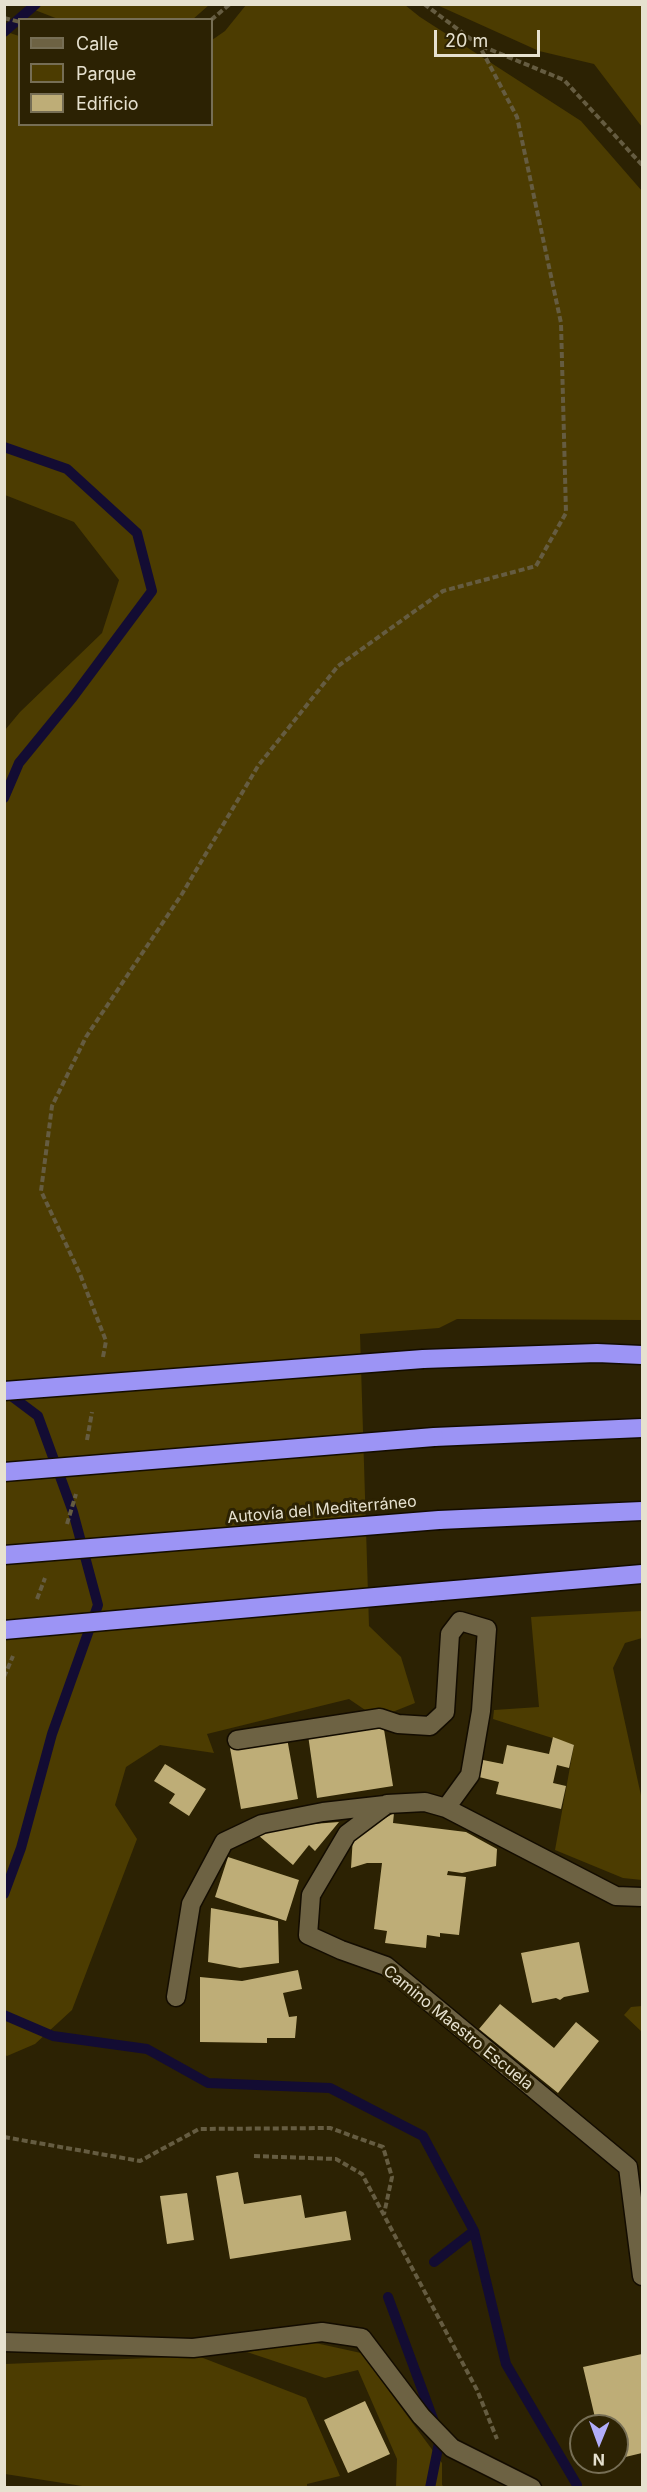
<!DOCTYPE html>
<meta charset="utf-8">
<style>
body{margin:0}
#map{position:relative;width:647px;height:2492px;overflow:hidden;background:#2c2203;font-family:Inter,sans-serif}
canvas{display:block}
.frame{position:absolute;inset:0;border:6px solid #e6e1cf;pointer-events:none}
.legend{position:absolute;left:18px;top:18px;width:195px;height:108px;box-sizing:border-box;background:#2c2203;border:2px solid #766e55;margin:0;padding:8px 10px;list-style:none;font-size:18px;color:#e6e1cf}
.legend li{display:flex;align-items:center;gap:12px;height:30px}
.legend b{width:30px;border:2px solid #766e55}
.north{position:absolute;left:569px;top:2414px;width:60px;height:60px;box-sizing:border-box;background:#2c2203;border:2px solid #766e55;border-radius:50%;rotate:181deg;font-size:16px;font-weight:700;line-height:24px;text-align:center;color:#e6e1cf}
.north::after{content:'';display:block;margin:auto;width:21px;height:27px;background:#b1adfa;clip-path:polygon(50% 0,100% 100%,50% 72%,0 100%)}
.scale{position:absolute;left:434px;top:30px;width:106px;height:27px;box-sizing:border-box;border:3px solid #e6e1cf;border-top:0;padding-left:8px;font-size:18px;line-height:21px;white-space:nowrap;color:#e6e1cf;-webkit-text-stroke:4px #2c2203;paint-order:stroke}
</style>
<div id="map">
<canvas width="647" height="2492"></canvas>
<div class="frame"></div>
<ul class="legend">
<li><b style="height:8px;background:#6d6243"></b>Calle</li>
<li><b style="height:16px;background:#4c3c01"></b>Parque</li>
<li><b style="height:16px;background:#bead77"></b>Edificio</li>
</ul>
<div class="north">N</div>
<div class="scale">20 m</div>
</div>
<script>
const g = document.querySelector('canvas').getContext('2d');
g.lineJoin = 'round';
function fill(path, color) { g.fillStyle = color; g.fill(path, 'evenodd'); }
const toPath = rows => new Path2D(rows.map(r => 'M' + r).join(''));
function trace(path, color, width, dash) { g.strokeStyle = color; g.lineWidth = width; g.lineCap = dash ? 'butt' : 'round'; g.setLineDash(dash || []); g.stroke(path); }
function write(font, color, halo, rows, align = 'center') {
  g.font = font + ' Inter,sans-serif'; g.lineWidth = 6; g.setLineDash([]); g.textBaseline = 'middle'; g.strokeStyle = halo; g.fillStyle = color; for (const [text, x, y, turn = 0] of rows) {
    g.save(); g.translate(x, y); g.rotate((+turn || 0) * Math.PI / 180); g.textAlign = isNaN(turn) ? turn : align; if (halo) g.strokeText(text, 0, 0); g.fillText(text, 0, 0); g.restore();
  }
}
fill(toPath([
 [22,5,209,5,192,20,58,19],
 [246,5,405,5,420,17,581,121,642,191,642,1320,457,1319,439,1328,360,1334,369,1626,401,1657,415,1703,390,1713,371,1714,349,1699,207,1734,214,1753,160,1745,126,1767,115,1805,137,1839,72,2010,35,2044,7,2056,4,2054,5,730,20,712,102,633,119,580,74,522,5,495,4,31,19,36,20,124,212,124,212,40,225,31],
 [437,5,642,5,642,127,594,64,539,51],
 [642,1611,642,1638,625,1643,613,1668,642,1800,642,1880,623,1878,555,1850,574,1745,493,1719,494,1710,539,1707,531,1617],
 [642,2006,642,2032,624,2015,631,2007],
 [311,2342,361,2353,442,2463,442,2485,444,2487,396,2487,397,2459,358,2370,325,2378,247,2352],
 [198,2356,306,2398,340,2476,307,2484,307,2488,95,2488,5,2474,5,2364]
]), '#4c3c01');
trace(toPath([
 [4,32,36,4],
 [4,447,67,469,137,533,152,591,73,697,19,763,4,798],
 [4,1894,21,1848,52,1734,98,1605,73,1512,38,1416,6,1392],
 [4,2015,53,2036,147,2049,208,2083,330,2088,423,2136,474,2231,506,2364,577,2485],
 [434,2262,474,2231],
 [388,2297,440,2438,430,2488]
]), '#130c33', 10);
fill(toPath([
 [383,1723,393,1786,317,1798,308,1735],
 [553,1737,574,1745,569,1768,557,1765,553,1783,566,1786,561,1809,496,1794,499,1782,479,1777,483,1760,503,1764,507,1745,549,1754],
 [287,1738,298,1799,241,1809,230,1748],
 [165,1764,206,1789,189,1816,169,1803,175,1794,154,1781],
 [394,1813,393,1823,466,1832,497,1849,496,1866,462,1873,448,1871,447,1875,466,1877,459,1935,440,1933,440,1937,427,1935,426,1948,385,1943,387,1931,374,1929,382,1863,367,1863,351,1868,353,1836],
 [339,1822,315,1851,309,1845,293,1865,258,1835,287,1826],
 [228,1857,299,1880,286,1921,215,1897],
 [211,1908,278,1921,279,1963,240,1968,208,1962],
 [579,1942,589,1992,564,1997,560,2000,556,1998,532,2003,521,1953],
 [298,1970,302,1989,283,1993,289,2017,297,2016,295,2038,267,2038,267,2043,200,2042,200,1977,242,1981],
 [500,2004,554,2048,576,2022,599,2041,558,2093,479,2029],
 [238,2172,244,2204,301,2195,305,2218,346,2211,351,2240,230,2259,216,2176],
 [187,2193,194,2240,167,2244,160,2196],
 [642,2354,642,2453,617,2459,617,2426,597,2426,583,2367],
 [365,2401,390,2454,348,2473,324,2420]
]), '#bead77');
const minor = toPath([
 [237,1740,380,1718,398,1724,430,1726,445,1712,450,1634,460,1621,487,1629,481,1711,470,1775,446,1808],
 [642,1897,616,1896,446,1808,425,1802,387,1804,347,1834,311,1895,308,1935,341,1950,386,1966,628,2167,642,2276],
 [176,1997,191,1904,224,1842,262,1824,323,1812,385,1805],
 [4,2342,193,2348,322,2332,362,2338,421,2416,452,2448,532,2488]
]);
const highway = toPath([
 [423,1359,597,1353,642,1355],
 [434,1437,642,1428],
 [439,1520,642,1511],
 [431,1592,642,1574]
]);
trace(minor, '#130c00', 21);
trace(highway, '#130c00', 21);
trace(toPath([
 [424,4,479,45,564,80,642,165],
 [4,18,20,22],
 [211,20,230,4],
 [103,1357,106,1341,80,1274,41,1191,52,1106,86,1037,182,894,258,766,338,666,443,591,536,566,566,513,561,323,517,117,479,45],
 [87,1440,92,1412],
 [67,1524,76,1494],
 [37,1599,45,1578],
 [4,1677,13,1656],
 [4,2137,140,2161,199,2129,330,2128,383,2147,392,2177,384,2214],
 [254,2156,336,2159,362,2174,477,2390,497,2439]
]), '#655c41', 4, [6, 3]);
trace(minor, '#6d6243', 18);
trace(highway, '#9c94f5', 18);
const highwayBridge = toPath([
 [4,1391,423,1359],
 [4,1472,434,1437],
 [4,1555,439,1520],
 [4,1630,431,1592]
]);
trace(highwayBridge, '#130c00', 21, []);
trace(highwayBridge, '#9c94f5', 18);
write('16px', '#e6e1cf', '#2c2203', [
 ["Autovía del Mediterráneo",322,1510,-5],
 ["Camino Maestro Escuela",458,2028,39]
]);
</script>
